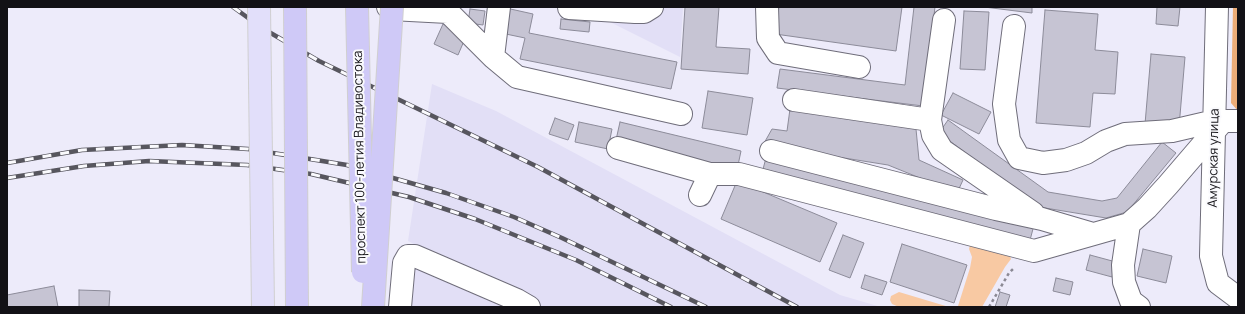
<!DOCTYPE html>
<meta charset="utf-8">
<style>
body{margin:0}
#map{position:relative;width:1245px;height:314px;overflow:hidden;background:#edebfa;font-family:Manrope,sans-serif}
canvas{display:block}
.frame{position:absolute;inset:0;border:8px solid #121116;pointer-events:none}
</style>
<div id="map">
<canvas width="1245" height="314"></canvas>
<div class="frame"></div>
</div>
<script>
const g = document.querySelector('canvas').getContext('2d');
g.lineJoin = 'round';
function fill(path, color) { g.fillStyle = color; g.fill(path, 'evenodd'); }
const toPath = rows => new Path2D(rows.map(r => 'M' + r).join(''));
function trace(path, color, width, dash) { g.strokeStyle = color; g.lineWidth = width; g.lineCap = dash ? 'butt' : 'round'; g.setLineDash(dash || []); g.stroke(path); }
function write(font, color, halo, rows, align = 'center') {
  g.font = font + ' Manrope,sans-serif'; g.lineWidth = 4; g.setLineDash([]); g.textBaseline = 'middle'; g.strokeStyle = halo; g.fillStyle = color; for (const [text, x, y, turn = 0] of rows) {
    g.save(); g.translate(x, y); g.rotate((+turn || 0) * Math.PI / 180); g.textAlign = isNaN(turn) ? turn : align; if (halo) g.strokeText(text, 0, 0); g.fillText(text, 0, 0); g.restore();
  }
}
fill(toPath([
 [580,7,683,7,680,57],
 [432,84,496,111,840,295,881,307,540,307,408,241],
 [416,261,512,307,410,307]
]), '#e2dff6');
fill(toPath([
 [970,245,1010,256,1011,259,1005,267,982,307,956,307,958,306,970,268,972,257,969,249],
 [899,292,949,307,899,307,892,304,890,300,891,296]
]), '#f8c9a3');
fill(toPath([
 [1233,7,1238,7,1238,111,1231,103]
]), '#edad78');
const building = toPath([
 [685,7,719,7,716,47,750,49,748,74,681,69,685,7],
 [779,7,902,7,896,51,775,34,779,7],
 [914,7,935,7,923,106,777,88,780,69,905,85,914,7],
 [984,7,1032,7,1032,13,984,7],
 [1157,7,1180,7,1178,26,1156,24,1157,7],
 [506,8,533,14,529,33,677,62,671,89,520,59,525,38,501,33,506,8],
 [470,9,485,11,483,25,468,23,470,9],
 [1045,10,1098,14,1095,50,1118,52,1115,94,1093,93,1090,127,1036,123,1045,10],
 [964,11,989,12,985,70,960,69,964,11],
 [561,19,590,22,589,32,560,29,561,19],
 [443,24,467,34,458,55,434,44,443,24],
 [1151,54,1185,57,1179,127,1145,124,1151,54],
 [708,91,753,98,747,135,702,128,708,91],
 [953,93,991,112,979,134,941,115,953,93],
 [790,109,916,129,919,160,963,180,957,193,888,165,763,145,772,129,787,131,790,109],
 [555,118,574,125,568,140,549,134,555,118],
 [948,120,1048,192,1102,201,1117,198,1162,142,1176,153,1127,212,1106,218,1039,207,939,133,948,120],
 [579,122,612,129,608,149,575,142,579,122],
 [620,122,741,151,737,170,616,140,620,122],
 [767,154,1034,225,1029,244,762,173,767,154],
 [737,181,837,223,820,262,721,219,737,181],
 [843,235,864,243,850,278,829,270,843,235],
 [902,244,967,265,954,303,890,282,902,244],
 [1143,249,1172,256,1166,283,1137,276,1143,249],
 [1090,255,1116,262,1112,277,1086,270,1090,255],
 [865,275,887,282,882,295,861,288,865,275],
 [1056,278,1073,282,1070,295,1053,291,1056,278],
 [54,286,58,307,7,307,7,295,54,286],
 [79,290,110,291,109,307,79,307,79,290],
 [1000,292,1010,295,1006,307,995,307,1000,292]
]);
fill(building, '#c6c4d3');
trace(building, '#8c8b99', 1);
const minor = toPath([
 [388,7,391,9,448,12,493,57,517,77,681,114],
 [767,7,768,38,778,53,859,67],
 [1217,7,1211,256,1218,283,1238,298],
 [569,8,635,12,644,12,652,7],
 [944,20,930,120,933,135,942,150,1033,213],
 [1014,26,1004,104,1009,140,1019,158,1043,163,1066,160,1086,153,1106,141,1125,134,1172,131,1215,121],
 [493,57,499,7],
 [794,100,930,120],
 [618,148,710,174],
 [771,151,996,209,1042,219,1093,234],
 [700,195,710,174,739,174,1034,251,1129,224,1147,208,1168,185,1223,121,1238,121],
 [1129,224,1123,265,1124,282,1131,301,1139,307],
 [400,307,404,263,408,256,415,256,517,300,529,307]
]);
trace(minor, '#6f6d7a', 24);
trace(toPath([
 [989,307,1009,273,1014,268]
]), '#8b8994', 2.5, [3, 3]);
trace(minor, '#fff', 22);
const rail = toPath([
 [233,7,262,28,319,61,538,167,797,307],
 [7,163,82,150,182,145,248,149,347,165,446,193,514,217,562,238,706,307],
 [7,178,84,166,149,161,247,165,311,174,409,197,475,219,576,260,671,307]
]);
trace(rail, '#57565e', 4.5);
trace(rail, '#fafafd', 3, [9]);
const majorBridge = toPath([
 [259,7,263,307]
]);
const highwayBridge = toPath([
 [295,7,297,307],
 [357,7,363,272],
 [373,307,392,7]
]);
trace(majorBridge, '#d0cfd0', 24, []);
trace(highwayBridge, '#d0cfd0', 24, []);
trace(majorBridge, '#e2dffa', 22);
trace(highwayBridge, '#cfc9f7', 22);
write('13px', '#121116', '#fafafd', [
 ["проспект 100-летия Владивостока",360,157,-91],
 ["Амурская улица",1214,158,-89]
]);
</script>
